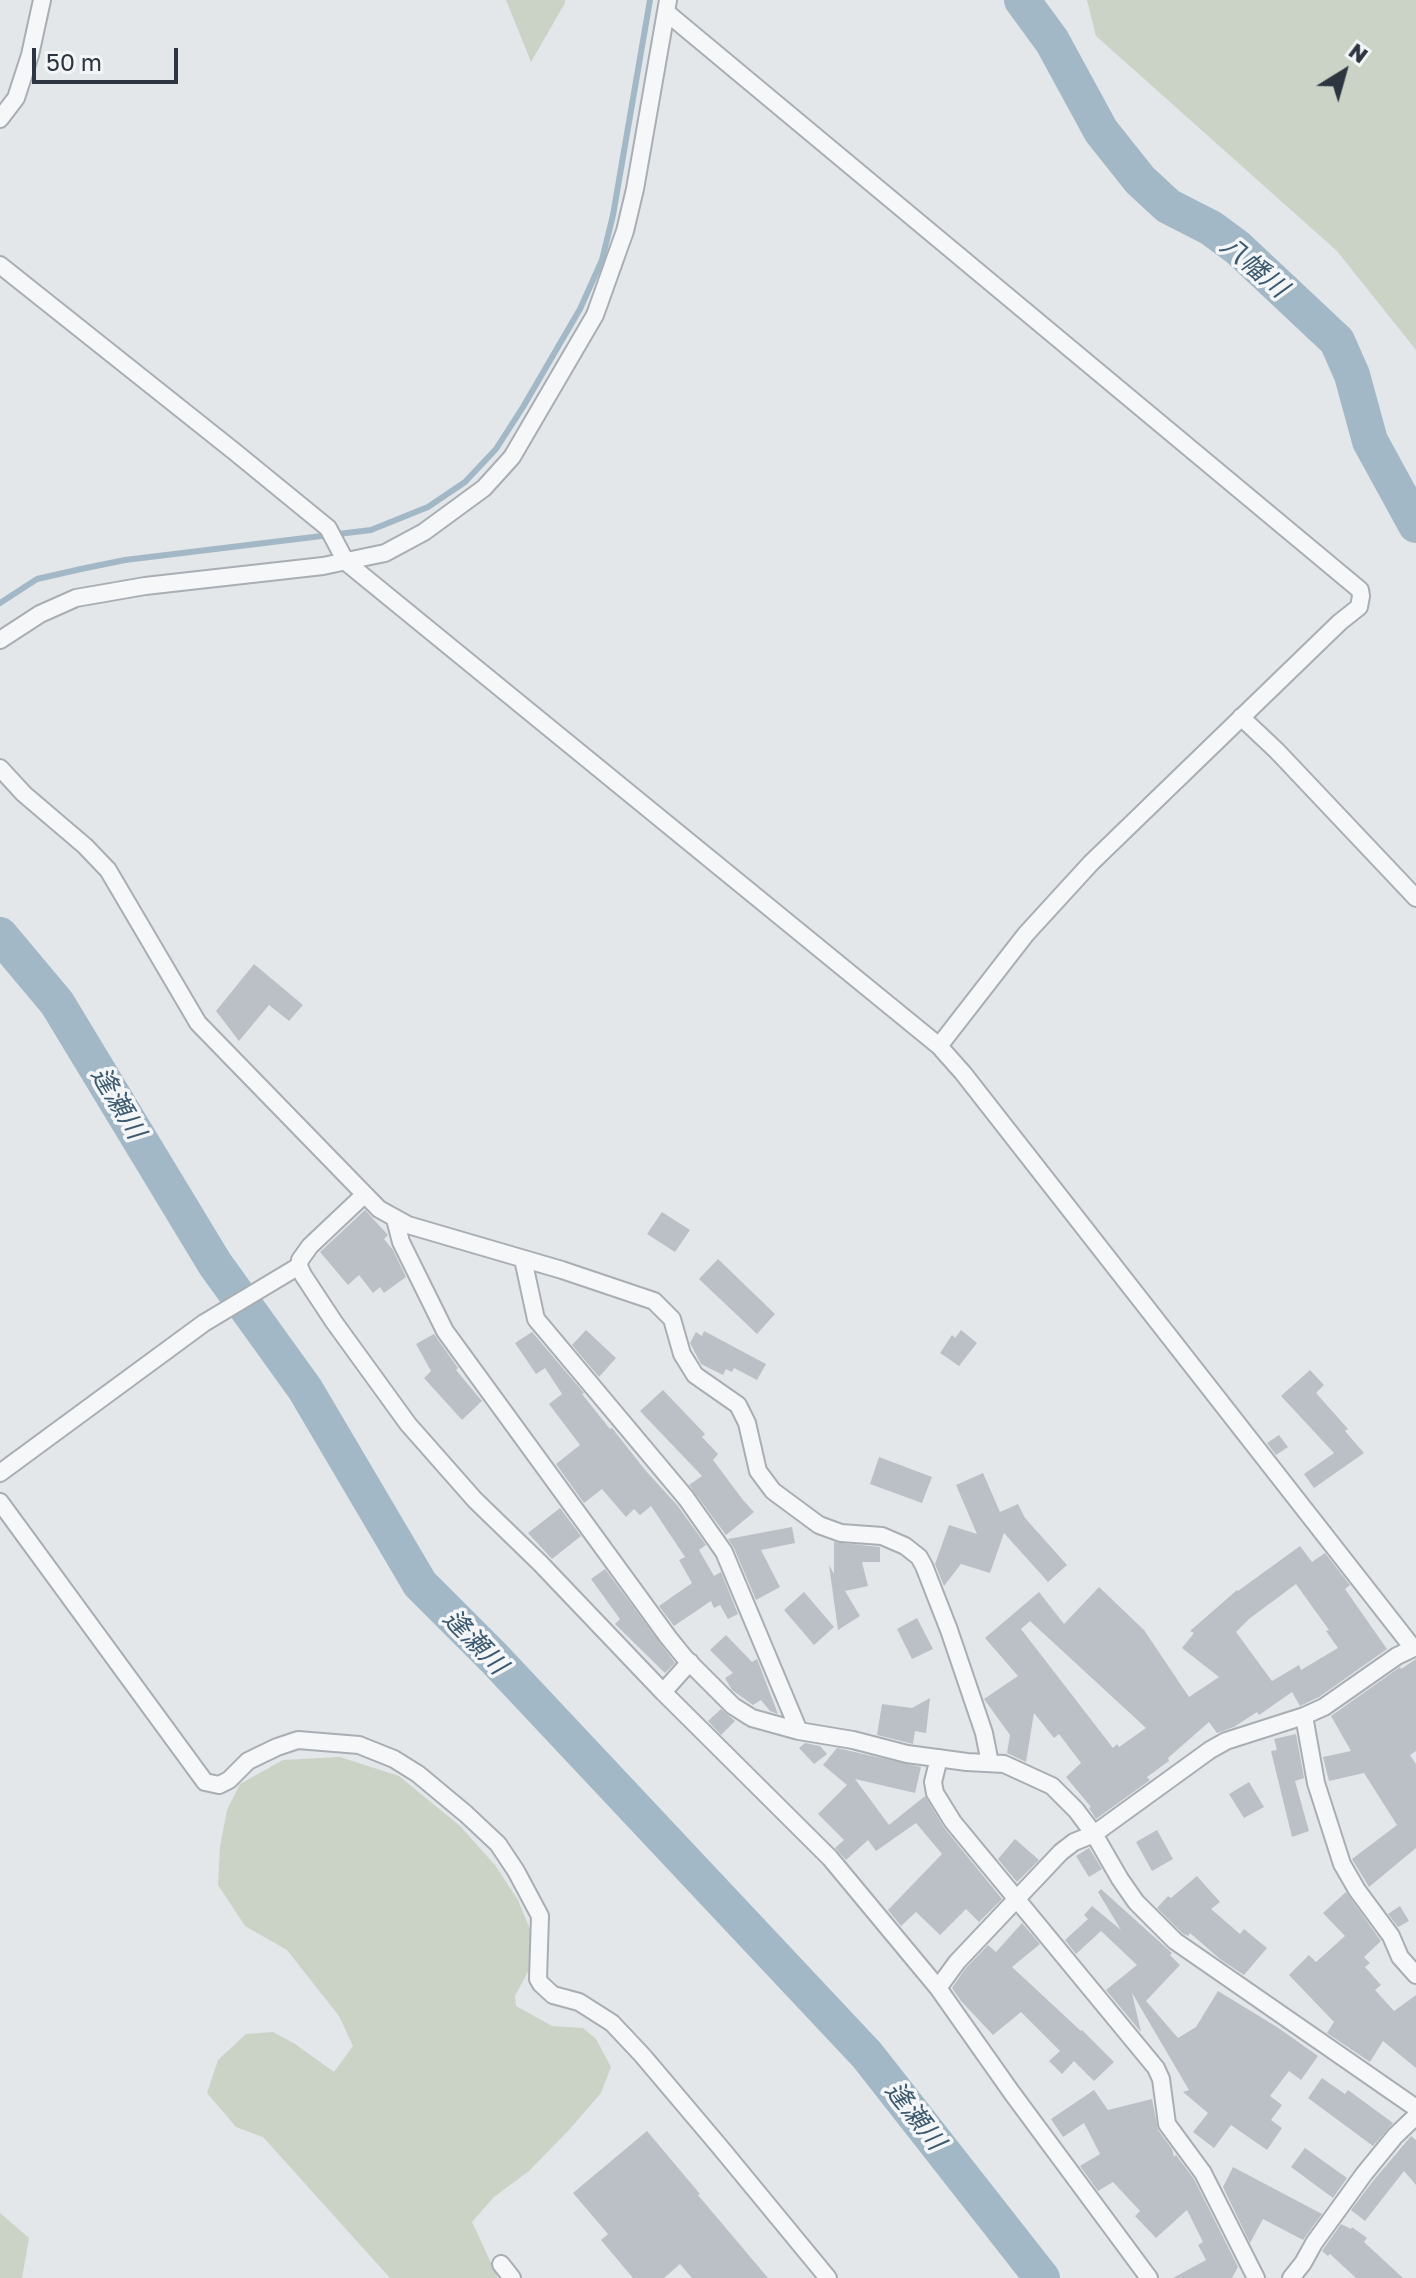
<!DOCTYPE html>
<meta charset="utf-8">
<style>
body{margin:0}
#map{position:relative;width:1416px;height:2278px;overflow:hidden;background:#e3e7ea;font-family:"Golos Text",sans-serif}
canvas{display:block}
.north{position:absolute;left:1304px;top:32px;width:80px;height:80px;-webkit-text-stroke:6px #f3f5f7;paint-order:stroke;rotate:37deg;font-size:22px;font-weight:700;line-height:32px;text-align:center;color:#2d3640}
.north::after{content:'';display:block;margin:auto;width:28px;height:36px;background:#2d3640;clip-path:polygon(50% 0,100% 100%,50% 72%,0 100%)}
.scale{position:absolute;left:32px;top:48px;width:146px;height:36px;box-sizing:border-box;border:4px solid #2d3640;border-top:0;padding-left:10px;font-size:24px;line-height:28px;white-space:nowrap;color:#2d3640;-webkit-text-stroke:6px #f3f5f7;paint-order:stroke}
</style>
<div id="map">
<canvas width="1416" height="2278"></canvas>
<div class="north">N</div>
<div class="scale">50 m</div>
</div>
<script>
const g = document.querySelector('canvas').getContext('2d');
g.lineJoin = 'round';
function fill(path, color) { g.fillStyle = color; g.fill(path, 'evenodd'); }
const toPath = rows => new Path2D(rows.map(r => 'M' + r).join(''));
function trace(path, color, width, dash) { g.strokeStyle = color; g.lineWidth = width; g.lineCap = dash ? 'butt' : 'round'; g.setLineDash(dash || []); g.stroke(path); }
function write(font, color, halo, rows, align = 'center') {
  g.font = font + ' "Golos Text","Noto Sans JP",sans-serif'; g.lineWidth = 7; g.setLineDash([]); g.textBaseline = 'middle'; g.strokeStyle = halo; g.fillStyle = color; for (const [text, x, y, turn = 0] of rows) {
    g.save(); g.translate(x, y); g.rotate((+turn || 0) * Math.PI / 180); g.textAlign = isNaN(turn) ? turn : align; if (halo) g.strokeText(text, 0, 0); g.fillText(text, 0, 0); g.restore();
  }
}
fill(toPath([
 [506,0,565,0,565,3,531,62],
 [1087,0,1416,0,1416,350,1337,251,1096,36],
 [340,1757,399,1776,460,1826,495,1865,518,1900,532,1934,532,1964,515,1996,516,2006,552,2026,583,2028,596,2039,611,2067,601,2093,569,2130,529,2171,494,2197,472,2222,498,2278,390,2278,263,2137,236,2127,207,2093,218,2060,246,2034,273,2032,295,2044,334,2072,353,2046,339,2016,287,1950,245,1926,218,1885,220,1847,227,1810,240,1784,283,1760],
 [0,2213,29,2238,22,2278,0,2278]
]), '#cad3c5');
trace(toPath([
 [0,603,37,579,81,569,125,560,371,530,428,507,465,482,496,449,523,407,580,309,602,260,613,215,650,0]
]), '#a2b8c6', 6);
trace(toPath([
 [1022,0,1052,41,1101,131,1140,180,1168,206,1211,228,1238,248,1337,341,1352,375,1370,441,1416,525],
 [0,935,57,1003,215,1264,305,1389,420,1584,494,1658,867,2055,1042,2278]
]), '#a2b8c6', 36);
fill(toPath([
 [254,964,303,1005,289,1021,269,1005,239,1041,216,1011],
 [365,1210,388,1235,384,1239,393,1250,406,1277,384,1293,380,1287,373,1293,359,1275,348,1285,320,1252],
 [662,1212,690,1230,675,1252,647,1234],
 [718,1259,775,1314,757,1334,699,1279],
 [586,1330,616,1358,599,1377,572,1345],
 [961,1330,977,1343,959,1366,940,1353,952,1335,955,1338],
 [704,1331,766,1364,757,1380,734,1368,732,1372,726,1369,723,1375,701,1364,690,1343,696,1332,702,1336],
 [532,1332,584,1393,582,1394,610,1429,612,1428,646,1471,677,1505,706,1545,699,1550,714,1576,721,1572,738,1614,728,1619,720,1605,714,1608,711,1601,674,1626,659,1606,692,1583,679,1560,685,1557,651,1506,640,1515,634,1509,626,1517,602,1489,584,1503,556,1464,580,1445,549,1404,562,1394,545,1368,536,1374,515,1343],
 [434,1334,458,1368,456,1370,482,1401,462,1420,424,1378,431,1371,416,1344],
 [1310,1370,1324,1385,1316,1393,1348,1429,1345,1431,1364,1453,1314,1488,1304,1474,1334,1453,1281,1396],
 [663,1390,705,1434,702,1437,718,1454,713,1460,743,1500,754,1512,726,1535,689,1485,702,1476,640,1411],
 [1279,1435,1288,1447,1276,1455,1267,1443],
 [879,1457,932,1477,922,1503,870,1484],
 [983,1473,1000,1512,1018,1504,1025,1518,1067,1565,1048,1582,1004,1533,990,1573,961,1564,944,1586,935,1564,949,1525,977,1534,956,1485],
 [560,1508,581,1536,552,1559,528,1533],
 [792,1527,795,1543,761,1550,780,1587,756,1600,734,1548,728,1539],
 [834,1542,880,1547,880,1562,862,1562,868,1586,845,1591,860,1616,838,1630,829,1565,834,1574],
 [1300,1546,1312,1562,1325,1553,1350,1585,1345,1589,1387,1649,1319,1697,1300,1706,1292,1692,1259,1715,1257,1712,1234,1727,1217,1733,1209,1722,1168,1758,1169,1761,1147,1777,1150,1780,1096,1819,1089,1808,1091,1807,1066,1777,1081,1763,1059,1734,1054,1738,1034,1713,1026,1762,1007,1753,1010,1735,984,1699,1018,1676,985,1638,1039,1592,1064,1624,1099,1587,1144,1630,1189,1697,1219,1677,1182,1648,1194,1633,1190,1631,1237,1590,1238,1591],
 [1296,1584,1329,1630,1326,1631,1338,1648,1301,1670,1299,1665,1272,1681,1236,1632,1249,1619],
 [1030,1621,1146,1728,1119,1747,1117,1744,1113,1748,1021,1629],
 [605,1569,675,1663,665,1673,615,1624,620,1619,591,1579],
 [804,1592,834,1627,814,1645,784,1610],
 [917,1618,933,1649,912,1659,897,1629],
 [726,1635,752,1662,757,1659,778,1714,770,1711,761,1700,753,1705,732,1690,725,1678,733,1673,710,1650],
 [1416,1659,1416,1751,1410,1755,1416,1764,1416,1848,1369,1887,1352,1859,1397,1825,1364,1773,1329,1781,1323,1757,1351,1751,1331,1716,1400,1667,1401,1669],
 [930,1698,926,1733,915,1731,913,1744,877,1735,882,1704,912,1708],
 [721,1709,735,1721,721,1735,708,1721],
 [1296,1734,1304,1778,1295,1781,1309,1831,1292,1837,1271,1751,1277,1750,1274,1739],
 [805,1743,820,1746,827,1754,814,1764,799,1748],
 [837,1748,921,1767,915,1793,855,1779,889,1825,925,1796,945,1829,1002,1899,979,1922,966,1909,940,1935,916,1912,901,1926,888,1910,942,1854,916,1823,876,1851,868,1840,846,1860,835,1848,844,1840,818,1814,847,1785,823,1765],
 [1249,1782,1264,1807,1244,1818,1229,1794],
 [1157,1830,1173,1859,1152,1871,1136,1842],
 [1015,1839,1039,1860,1017,1882,998,1859],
 [1089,1848,1102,1869,1089,1877,1076,1856],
 [1197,1876,1220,1902,1211,1909,1240,1934,1244,1929,1267,1948,1244,1975,1220,1959,1190,1933,1188,1936,1182,1933,1157,1908,1168,1896,1171,1898],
 [1101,1889,1172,1953,1170,1955,1180,1965,1146,2001,1178,2038,1196,2027,1218,1991,1277,2027,1318,2056,1301,2080,1289,2071,1270,2096,1282,2105,1271,2120,1282,2128,1267,2150,1231,2125,1214,2148,1193,2132,1208,2113,1183,2092,1189,2090,1132,1993,1141,2032,1106,1990,1137,1965,1101,1931,1076,1954,1065,1940,1088,1919,1084,1915,1092,1906,1121,1930,1098,1892],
 [1346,1892,1381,1941,1364,1957,1370,1963,1365,1967,1381,1985,1375,1990,1394,2011,1416,1995,1416,2068,1383,2041,1370,2062,1327,2033,1334,2022,1289,1975,1309,1955,1316,1962,1345,1936,1323,1913],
 [1400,1906,1409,1921,1398,1927,1388,1914],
 [1022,1923,1040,1944,1012,1967,1081,2031,1082,2030,1114,2062,1094,2081,1074,2061,1062,2074,1049,2061,1060,2051,1021,2012,993,2035,961,2001,952,1988,965,1969,988,1945,996,1952],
 [1322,2078,1345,2094,1348,2090,1393,2123,1373,2146,1308,2098],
 [1094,2090,1108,2110,1152,2099,1158,2130,1172,2149,1174,2157,1176,2155,1194,2179,1238,2267,1232,2278,1173,2278,1206,2260,1198,2245,1203,2242,1187,2210,1156,2238,1135,2216,1140,2211,1113,2182,1098,2191,1080,2166,1100,2154,1084,2123,1063,2137,1051,2119],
 [647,2131,700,2194,698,2195,768,2278,692,2278,680,2264,664,2278,633,2278,601,2240,608,2234,573,2193],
 [1411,2136,1416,2140,1416,2185,1404,2171,1365,2221,1351,2210,1373,2181],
 [1305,2148,1347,2178,1333,2198,1291,2167],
 [1233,2167,1322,2214,1303,2240,1263,2219,1250,2243,1223,2187],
 [1341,2224,1351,2229,1352,2227,1367,2238,1364,2242,1403,2278,1356,2278,1330,2254,1328,2256,1322,2251]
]), '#bbc0c6');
const minor = toPath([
 [666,12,1360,590,1361,596,1359,607,1340,622,1091,863,1026,934,939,1046],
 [0,119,16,98,30,55,42,0],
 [0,265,235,452,328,528,346,562,939,1046,963,1073,1413,1648],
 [0,640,40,614,76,598,145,586,323,566,385,553,424,532,484,488,512,457,595,315,625,231,635,189,668,0],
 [1241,717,1277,751,1416,898],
 [0,768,24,794,85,846,108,870,198,1023,379,1209,408,1225,562,1270,654,1301,672,1319,682,1354,695,1375,738,1405,747,1423,758,1471,773,1491,819,1525,841,1533,882,1536,905,1546,919,1557,924,1566,949,1630,984,1733,990,1763],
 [364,1195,310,1246,300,1260,299,1266,303,1275,334,1322,408,1424,475,1500,540,1563,663,1692,830,1858,938,1988,1012,2093,1149,2278],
 [395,1219,401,1242,445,1331,668,1637,685,1658,733,1706,752,1718,799,1731,853,1740,907,1754,967,1762,1004,1764,1052,1786,1076,1810,1094,1834,1120,1879,1136,1902,1175,1941,1416,2108],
 [523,1259,536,1319,686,1498,724,1552,799,1731],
 [0,1473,204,1323,299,1266],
 [0,1502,205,1782,219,1785,229,1780,248,1761,277,1747,298,1740,359,1745,394,1759,418,1774,466,1814,498,1844,516,1871,540,1916,538,1979,541,1984,553,1995,579,2002,612,2023,643,2056,720,2147,828,2278],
 [663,1692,690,1662],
 [1304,1716,1316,1783,1342,1864,1357,1890,1391,1936,1400,1957,1416,1975],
 [939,1758,933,1782,935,1793,953,1822,1156,2068,1161,2079,1167,2124,1203,2173,1256,2278],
 [938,1988,957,1962,1061,1852,1074,1842,1094,1834,1210,1750,1226,1741,1304,1716,1324,1707,1397,1656,1416,1647],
 [501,2264,512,2278],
 [1291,2278,1303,2263,1314,2243,1364,2174,1395,2136,1416,2116]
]);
trace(minor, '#a9aeb4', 20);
trace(minor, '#f6f7f8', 16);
write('italic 26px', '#3b5970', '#f3f5f7', [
 ["八幡川",1254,267,40],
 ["逢瀬川",118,1103,59],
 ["逢瀬川",475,1642,46],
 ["逢瀬川",915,2116,52]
]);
</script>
